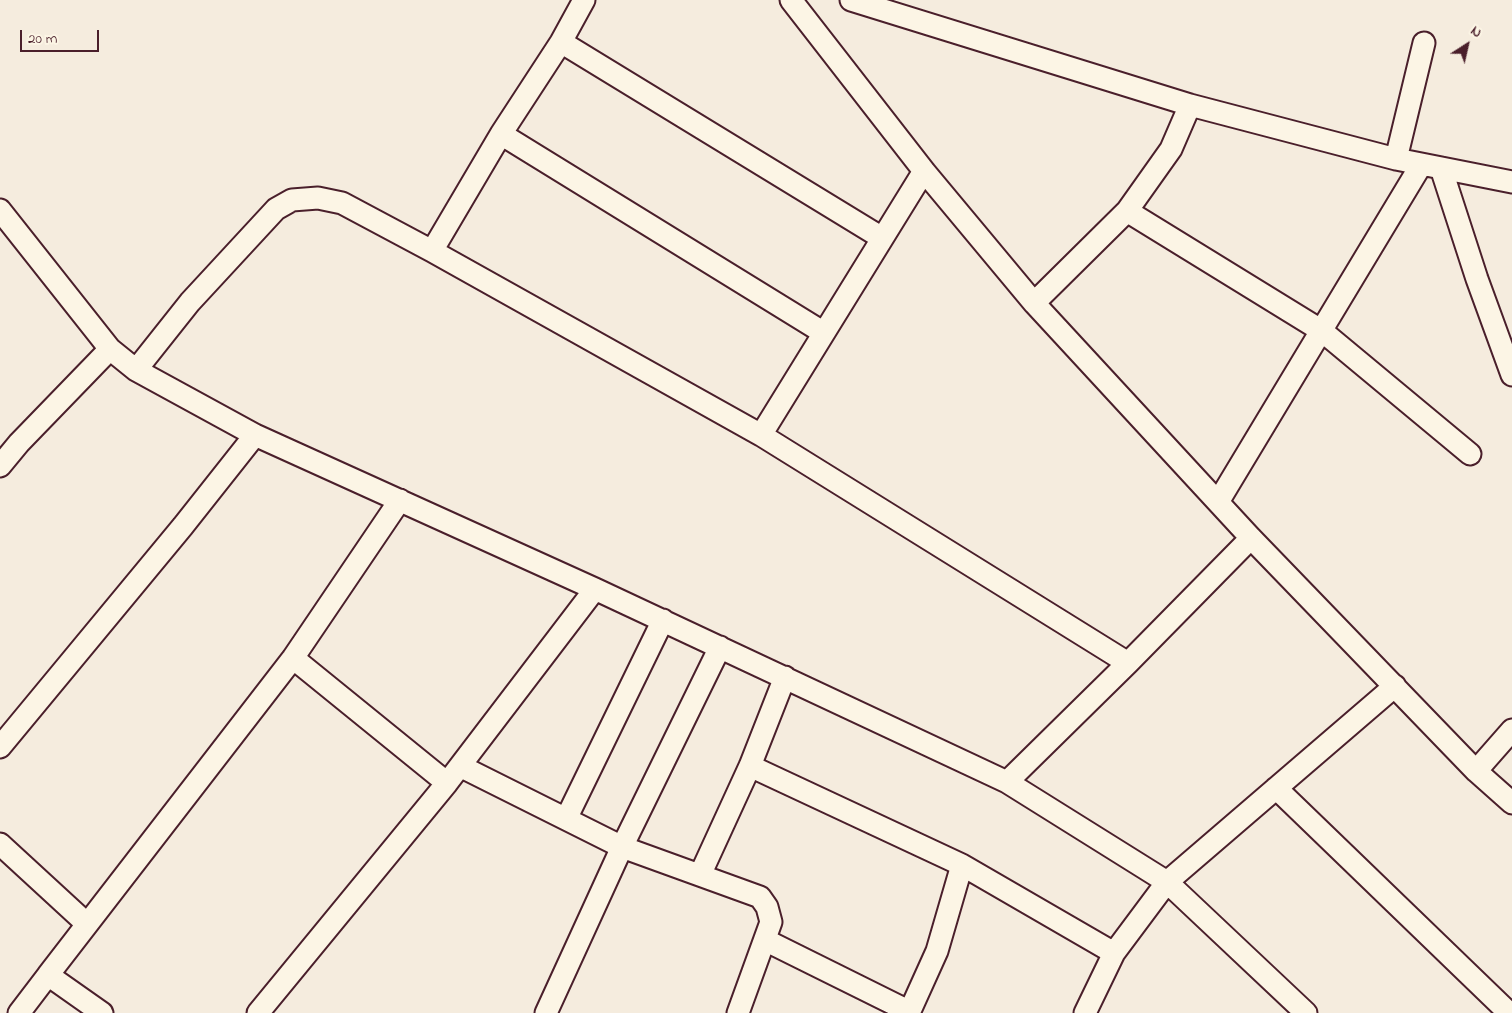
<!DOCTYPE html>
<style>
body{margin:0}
#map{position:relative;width:1512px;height:1013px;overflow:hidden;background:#f5ecde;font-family:"Indie Flower",sans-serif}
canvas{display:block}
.north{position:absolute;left:1442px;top:20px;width:50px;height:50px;-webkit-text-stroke:4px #fcf5e5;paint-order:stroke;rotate:35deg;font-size:14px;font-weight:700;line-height:20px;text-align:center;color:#4a1f2b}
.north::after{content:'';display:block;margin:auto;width:18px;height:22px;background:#4a1f2b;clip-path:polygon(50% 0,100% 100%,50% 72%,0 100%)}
.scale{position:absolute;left:20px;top:30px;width:79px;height:22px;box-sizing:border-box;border:2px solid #4a1f2b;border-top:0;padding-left:6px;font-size:15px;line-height:18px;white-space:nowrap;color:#4a1f2b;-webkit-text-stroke:4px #fcf5e5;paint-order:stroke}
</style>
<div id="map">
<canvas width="1512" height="1013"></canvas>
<div class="north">N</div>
<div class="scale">20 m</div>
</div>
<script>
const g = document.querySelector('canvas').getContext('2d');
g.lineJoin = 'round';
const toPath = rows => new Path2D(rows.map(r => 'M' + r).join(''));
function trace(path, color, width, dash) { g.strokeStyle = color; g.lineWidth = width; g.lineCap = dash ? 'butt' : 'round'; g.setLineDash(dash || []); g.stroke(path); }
const street = toPath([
 [791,0,924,171,1034,303,1251,538,1476,771,1512,803],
 [851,0,1190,105,1396,159,1512,182],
 [561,42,882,238],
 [501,134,824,333],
 [1396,159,1424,43],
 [1441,168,1477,279,1512,375],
 [0,210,110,349,136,370,255,435,595,589,1007,782,1167,882,1306,1013],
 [1127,211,1322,331,1470,454],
 [432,251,501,134,561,42,584,0],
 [1034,303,1127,211,1171,149,1190,105],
 [136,370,190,302,276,209,292,200,318,198,342,203,432,251,761,435,924,171],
 [761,435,1128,663],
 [0,466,19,443,110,349],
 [1218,502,1421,165],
 [293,658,447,783],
 [0,747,183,526,255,435],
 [460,766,622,847,760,897,767,907,771,922,738,1013],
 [750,766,962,865,1114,953],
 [1476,771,1512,730],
 [1007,782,1128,663,1251,538],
 [1276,788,1509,1013],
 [566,819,663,620],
 [0,844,87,924],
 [700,875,750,766,785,677],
 [765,940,910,1012],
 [48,975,293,658,400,500],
 [19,1013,48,975,102,1013],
 [258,1013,447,783,595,589],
 [546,1013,622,847,720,647],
 [909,1013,937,951,962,865],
 [1085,1013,1114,953,1167,882,1395,686]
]);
trace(street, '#4a1f2b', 25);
trace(street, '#fcf5e5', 21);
</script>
